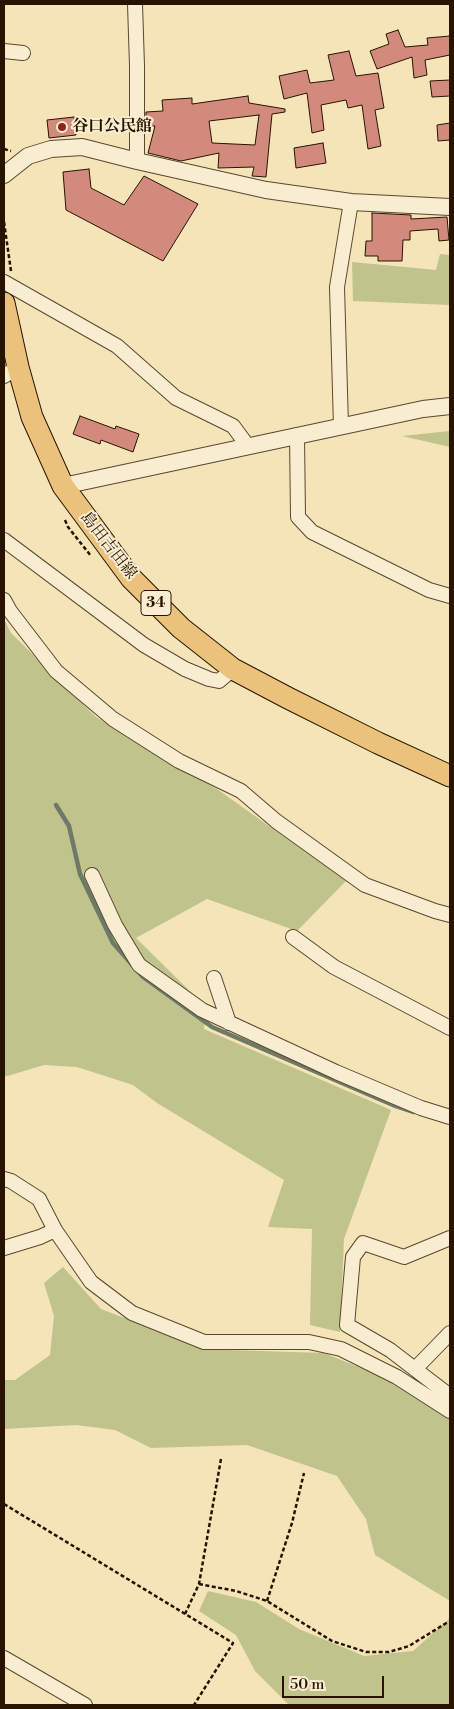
<!DOCTYPE html>
<meta charset="utf-8">
<style>
body{margin:0}
#map{position:relative;width:454px;height:1709px;overflow:hidden;background:#f4e4b8;font-family:"Libre Bodoni",serif}
canvas{display:block}
.frame{position:absolute;inset:0;border:5px solid #281300;pointer-events:none}
.scale{position:absolute;left:282px;top:1676px;width:102px;height:22px;box-sizing:border-box;border:2px solid #281300;border-top:0;padding-left:6px;font-size:15px;line-height:18px;white-space:nowrap;color:#281300;-webkit-text-stroke:4px #f8edd1;paint-order:stroke}
</style>
<div id="map">
<canvas width="454" height="1709"></canvas>
<div class="frame"></div>
<div class="scale">50 m</div>
</div>
<script>
const g = document.querySelector('canvas').getContext('2d');
g.lineJoin = 'round';
function fill(path, color) { g.fillStyle = color; g.fill(path, 'evenodd'); }
const toPath = rows => new Path2D(rows.map(r => 'M' + r).join(''));
function trace(path, color, width, dash) { g.strokeStyle = color; g.lineWidth = width; g.lineCap = dash ? 'butt' : 'round'; g.setLineDash(dash || []); g.stroke(path); }
function write(font, color, halo, rows, align = 'center') {
  g.font = font + ' "Libre Bodoni","Noto Serif JP",serif'; g.lineWidth = 4; g.setLineDash([]); g.textBaseline = 'middle'; g.strokeStyle = halo; g.fillStyle = color; for (const [text, x, y, turn = 0] of rows) {
    g.save(); g.translate(x, y); g.rotate((+turn || 0) * Math.PI / 180); g.textAlign = isNaN(turn) ? turn : align; if (halo) g.strokeText(text, 0, 0); g.fillText(text, 0, 0); g.restore();
  }
}
fill(toPath([
 [440,254,450,255,450,305,353,301,352,262,436,270],
 [450,431,450,447,402,436],
 [4,619,11,633,96,717,217,789,346,881,297,931,207,899,136,938,206,1007,204,1029,391,1110,344,1239,340,1332,310,1325,312,1229,268,1227,284,1180,157,1103,133,1085,77,1067,44,1065,4,1077],
 [63,1267,101,1309,195,1345,228,1350,324,1353,383,1377,450,1418,450,1601,375,1555,366,1519,337,1476,247,1445,151,1448,115,1430,76,1425,4,1429,4,1380,15,1380,50,1355,54,1316,44,1283],
 [208,1591,256,1602,299,1629,364,1656,413,1651,450,1618,450,1705,289,1705,255,1671,236,1635,199,1611]
]), '#c0c38b');
trace(toPath([
 [56,805,69,826,80,874,113,943,143,977,212,1027,393,1105,414,1112]
]), '#6e7a68', 4.5);
const building = toPath([
 [398,30,405,47,428,45,427,38,450,36,450,55,425,60,427,75,414,78,412,57,377,69,370,51,389,44,386,34,398,30],
 [349,51,356,76,378,73,384,108,375,110,381,146,368,149,362,105,348,108,346,100,321,105,324,130,312,133,307,93,284,99,279,76,307,70,310,83,334,80,328,55,349,51],
 [450,80,450,96,432,97,430,81,450,80],
 [248,96,249,103,285,109,285,112,272,114,266,177,252,176,254,167,218,168,219,153,181,161,148,153,155,126,146,127,146,112,163,111,162,100,192,98,192,104,248,96],
 [259,115,255,145,212,143,209,121,259,115],
 [74,117,76,135,49,138,47,120,74,117],
 [450,123,450,140,438,141,437,125,450,123],
 [323,143,326,163,296,168,294,148,323,143],
 [89,169,91,188,124,205,144,176,198,204,163,261,66,210,63,172,89,169],
 [372,213,411,215,411,219,447,217,449,240,439,241,438,229,410,231,410,240,403,240,402,261,378,261,378,256,365,256,366,241,372,241,372,213],
 [80,416,115,429,116,426,139,434,133,452,101,440,100,444,73,434,80,416]
]);
fill(building, '#d28a7c');
trace(building, '#281300', 1);
const minor = toPath([
 [135,4,137,66,137,161],
 [4,51,23,53],
 [4,282,117,346,176,398,233,426,247,445],
 [4,376,18,367],
 [341,426,337,287,351,202],
 [297,435,298,517,312,532,429,590,450,596],
 [4,540,144,645,185,669,209,679,219,681,233,669],
 [4,600,10,611,56,671,113,719,179,761,241,791,276,821,365,885,435,911,450,915],
 [92,875,115,925,139,965,202,1010,336,1072,421,1108,450,1117],
 [293,937,334,967,450,1028],
 [214,978,229,1023],
 [4,1179,11,1181,39,1199,55,1230,91,1282,132,1313,204,1342,309,1342,341,1349,397,1377,450,1411],
 [450,1238,404,1257,363,1243,353,1257,347,1325,390,1350,450,1396],
 [4,1248,40,1237,55,1230],
 [415,1369,450,1333],
 [4,1658,85,1705]
]);
const tertiary = toPath([
 [4,175,28,156,51,149,82,147,137,161,266,190,351,202,450,207],
 [63,486,423,409,450,406]
]);
const primary = toPath([
 [4,303,18,367,32,417,63,486,131,578,181,628,233,669,288,698,378,743,450,776]
]);
trace(minor, '#5b472e', 16);
trace(tertiary, '#5b472e', 18);
trace(primary, '#281300', 23);
trace(toPath([
 [4,149,11,151],
 [4,222,11,271],
 [65,520,68,527,91,556],
 [4,1504,233,1643,194,1705],
 [199,1584,236,1591,267,1601,332,1641,366,1652,389,1652,409,1646,448,1622],
 [267,1601,292,1523,304,1473],
 [185,1614,199,1584,221,1459]
]), '#281300', 2.5, [4, 2.5]);
trace(minor, '#f8edd1', 14);
trace(tertiary, '#f8edd1', 16);
trace(primary, '#eac27c', 21);
for (const [x, y, r, color] of [
 [62,127,5,"#8f2418"]
]) { const dot = new Path2D(); dot.arc(x, y, r, 0, 2 * Math.PI); g.fillStyle = color; g.fill(dot); trace(dot, '#f8edd1', 2); }
for (const [x, y, w] of [
 [156,603,30]
]) { const box = new Path2D(); box.roundRect(x - w / 2, y - 12.5, w, 25, 4); g.fillStyle = '#f8edd1'; g.fill(box); trace(box, '#281300', 1); }
write('bold 15px', '#281300', null, [
 ["34",156,603]
]);
write('bold 16px', '#281300', '#f8edd1', [
 ["谷口公民館",72,127]
], 'left');
write('16px', '#281300', '#f8edd1', [
 ["島田吉田線",108,546,52]
]);
</script>
